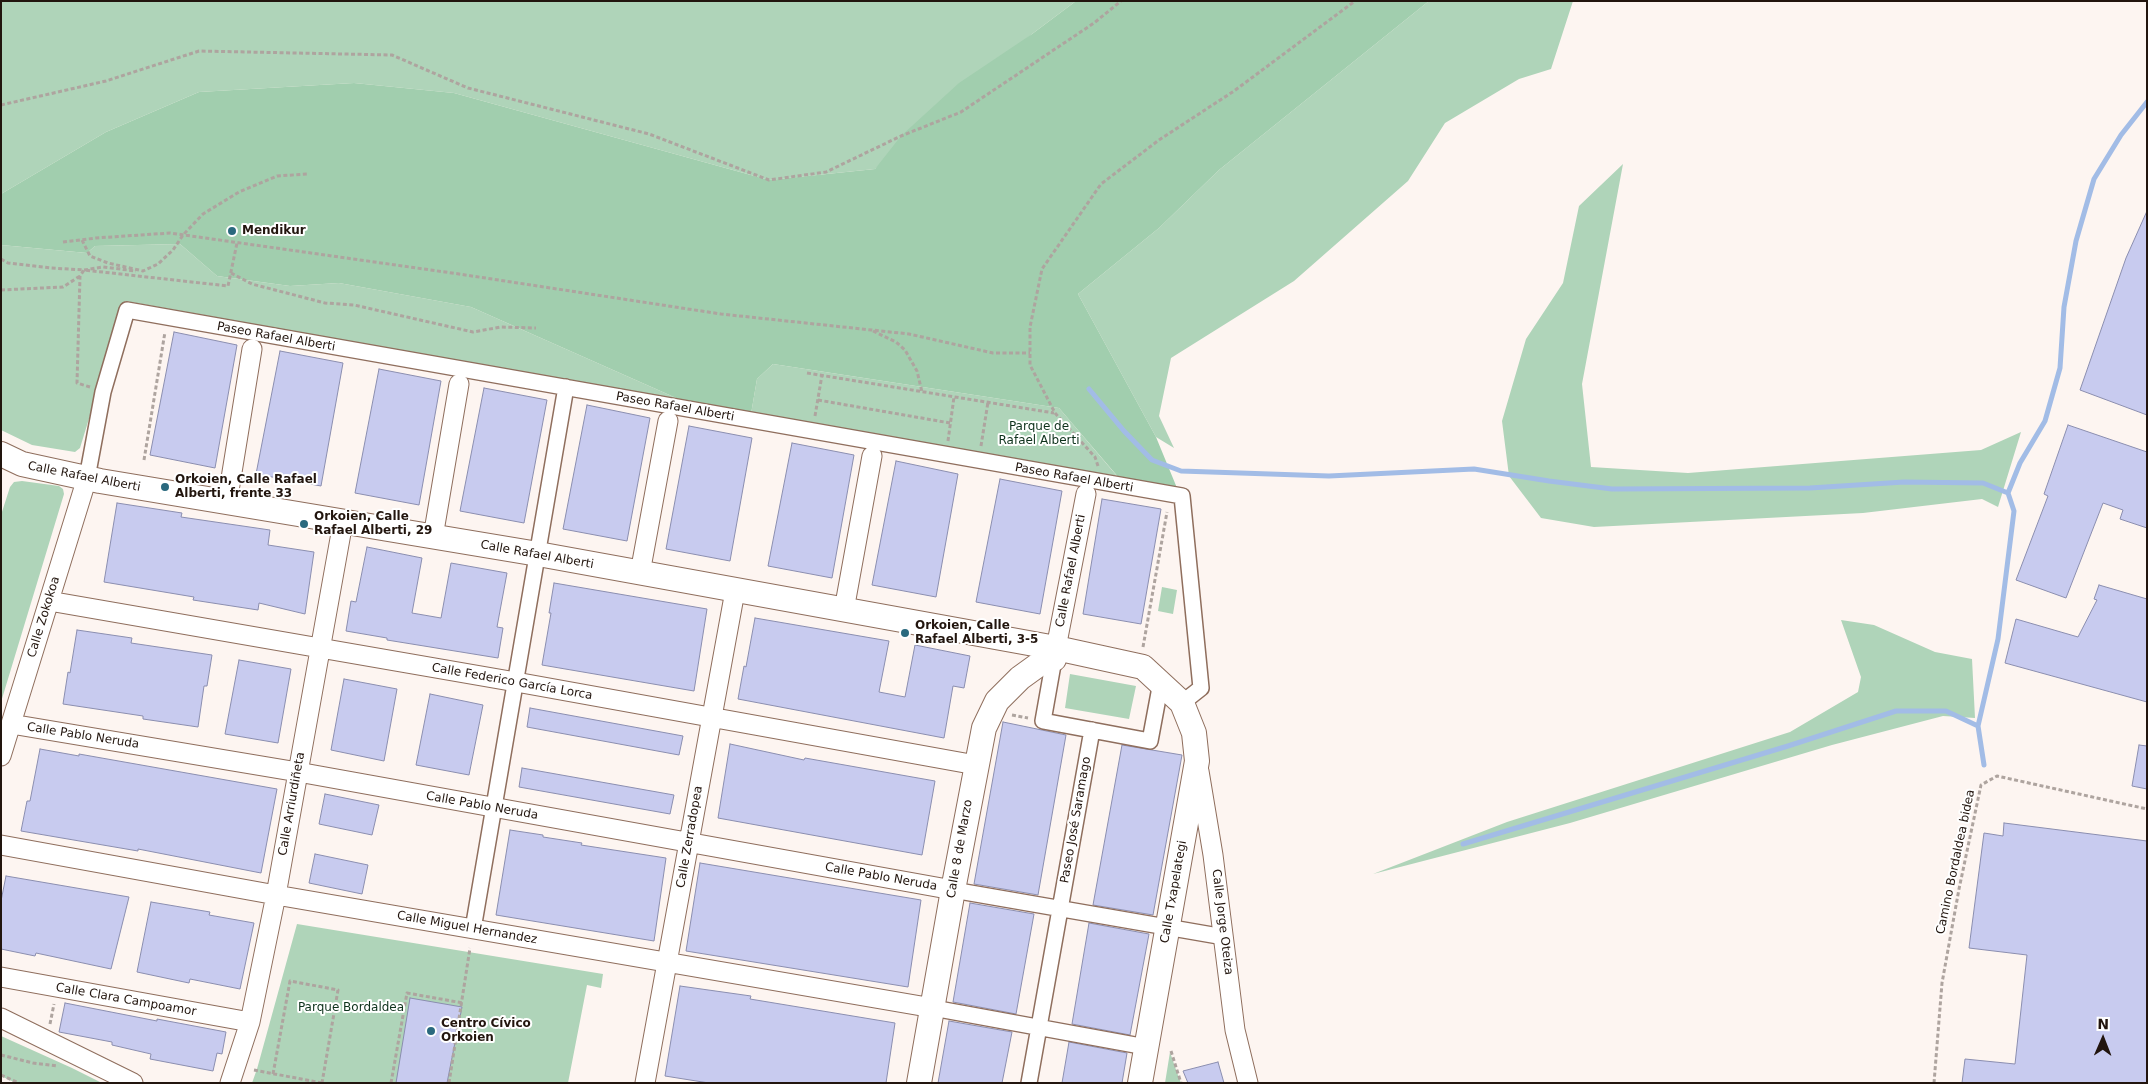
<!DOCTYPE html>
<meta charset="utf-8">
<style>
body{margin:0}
#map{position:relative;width:2148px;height:1084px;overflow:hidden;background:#fdf5f1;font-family:"DejaVu Sans",sans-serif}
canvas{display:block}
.frame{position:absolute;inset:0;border:2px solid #22150e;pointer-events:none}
.north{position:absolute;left:2078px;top:1014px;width:50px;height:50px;-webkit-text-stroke:4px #fff;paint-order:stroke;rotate:1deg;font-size:14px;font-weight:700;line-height:20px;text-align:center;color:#22150e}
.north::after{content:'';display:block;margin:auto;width:18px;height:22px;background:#22150e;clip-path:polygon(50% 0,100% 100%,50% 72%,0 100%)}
</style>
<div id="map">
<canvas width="2148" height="1084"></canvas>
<div class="frame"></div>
<div class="north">N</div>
</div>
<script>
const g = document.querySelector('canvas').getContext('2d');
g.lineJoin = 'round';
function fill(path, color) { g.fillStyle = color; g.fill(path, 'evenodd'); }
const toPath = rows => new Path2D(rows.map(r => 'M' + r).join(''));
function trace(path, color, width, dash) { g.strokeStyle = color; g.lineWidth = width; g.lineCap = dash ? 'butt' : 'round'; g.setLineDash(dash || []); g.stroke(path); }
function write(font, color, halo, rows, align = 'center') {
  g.font = font + ' "DejaVu Sans",sans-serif'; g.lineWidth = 4; g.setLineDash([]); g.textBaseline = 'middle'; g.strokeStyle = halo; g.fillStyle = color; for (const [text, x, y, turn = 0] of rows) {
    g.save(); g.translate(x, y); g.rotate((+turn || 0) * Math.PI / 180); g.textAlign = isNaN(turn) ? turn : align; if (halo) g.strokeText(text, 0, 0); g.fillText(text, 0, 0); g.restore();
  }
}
fill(toPath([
 [1,1,1076,1,1032,34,875,169,769,180,454,93,354,83,199,92,106,132,1,194],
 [1429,1,1573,1,1551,69,1519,79,1445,123,1408,181,1294,281,1171,358,1159,416,1174,448,1156,437,1078,294,1159,228,1219,170],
 [1623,164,1582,384,1591,467,1688,473,1981,450,2021,432,1998,507,1982,499,1863,513,1594,527,1541,518,1509,476,1502,421,1526,339,1563,283,1579,206],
 [180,244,217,276,290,286,339,283,471,307,683,401,125,301,80,448,75,452,32,445,1,430,1,245,87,253,95,246],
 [773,364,1059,408,1117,476,751,414,757,379],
 [22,481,59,486,63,489,64,494,1,702,1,515,10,487,14,482],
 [1162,587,1177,590,1173,614,1158,611],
 [1841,620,1874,625,1935,652,1972,659,1975,718,1943,716,1832,745,1570,823,1373,874,1507,822,1790,732,1858,692,1861,677],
 [1070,674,1136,686,1129,719,1065,708],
 [297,924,603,974,601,988,587,985,568,1083,252,1083,257,1069],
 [1,1036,72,1068,102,1083,16,1083,1,1076],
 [1170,1052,1175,1067,1181,1083,1165,1083]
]), '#afd4b9');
fill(toPath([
 [1076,1,1429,1,1219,170,1159,228,1078,294,1156,437,1177,488,1119,478,1059,408,773,364,757,379,751,414,683,401,471,307,339,283,290,286,217,276,180,244,95,246,87,253,1,245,1,194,106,132,199,92,354,83,454,93,769,180,875,169,901,136,959,83,1032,34]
]), '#a1ceae');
trace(toPath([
 [1089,389,1124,431,1152,460,1181,471,1329,476,1474,469,1549,481,1612,489,1810,488,1904,482,1983,483,2008,493],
 [1984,765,1978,726,1998,639,2014,511,2008,493,2020,463,2045,421,2060,368,2064,307,2076,241,2094,179,2121,135,2147,102],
 [1463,844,1788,746,1896,711,1946,711,1978,726]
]), '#a2bce6', 5);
const building = toPath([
 [2147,211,2147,415,2080,390,2126,258,2147,211],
 [174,332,237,345,215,468,150,455,174,332],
 [280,351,343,363,321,486,256,474,280,351],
 [379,369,441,381,419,505,355,493,379,369],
 [484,388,547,400,524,523,460,511,484,388],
 [587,405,650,418,627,541,563,529,587,405],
 [2068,425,2147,452,2147,528,2120,519,2123,510,2103,503,2066,598,2016,580,2048,496,2044,494,2068,425],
 [689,426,752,438,730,561,666,549,689,426],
 [792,443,854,455,832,578,768,566,792,443],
 [896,461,958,474,936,597,872,585,896,461],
 [1000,479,1062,491,1040,614,976,602,1000,479],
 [1102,499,1161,509,1141,624,1083,614,1102,499],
 [117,503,182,513,181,517,270,530,268,545,314,552,305,614,259,603,258,610,193,600,194,597,104,582,117,503],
 [367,547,422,558,412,613,441,618,451,563,507,573,497,627,503,628,498,658,387,640,387,638,346,631,351,601,356,602,367,547],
 [554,583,707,609,694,691,542,665,551,613,549,613,554,583],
 [2099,585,2147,599,2147,702,2005,663,2016,619,2078,637,2097,600,2094,599,2099,585],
 [755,618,889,641,879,692,905,697,915,645,970,656,964,688,953,686,944,738,738,699,744,666,746,667,755,618],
 [77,630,132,638,131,643,212,655,207,686,204,686,198,727,143,719,143,716,63,704,68,672,70,673,77,630],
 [239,660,291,669,278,743,225,734,239,660],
 [344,679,397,689,384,761,331,750,344,679],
 [430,694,483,705,469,775,416,765,430,694],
 [530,708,683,736,679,755,527,727,530,708],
 [1003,722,1066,735,1038,895,974,884,1003,722],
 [730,744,804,760,805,758,935,781,922,855,718,818,730,744],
 [1122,745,1182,755,1153,915,1093,905,1122,745],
 [2139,745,2147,746,2147,789,2132,786,2139,745],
 [40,749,79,756,79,754,277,789,261,873,138,849,138,851,21,831,27,801,30,801,40,749],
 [522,768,674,795,670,814,519,787,522,768],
 [325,794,379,805,372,835,319,824,325,794],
 [2004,823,2147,841,2147,1083,1962,1083,1965,1059,2015,1064,2027,955,1969,948,1984,833,2003,836,2004,823],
 [510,830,543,835,543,837,582,843,581,845,666,858,654,941,496,915,510,830],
 [315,854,368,865,362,894,309,883,315,854],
 [700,863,921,900,908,987,686,951,700,863],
 [6,876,129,897,111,969,36,953,35,956,1,949,1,901,6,876],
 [151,902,210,912,209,915,254,923,240,989,190,979,189,983,137,972,151,902],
 [970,903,1034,914,1016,1014,953,1002,970,903],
 [1089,923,1149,934,1130,1035,1072,1024,1089,923],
 [680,986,751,996,750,999,895,1023,886,1083,709,1083,665,1076,680,986],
 [410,998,462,1007,447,1083,396,1083,410,998],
 [65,1003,157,1021,157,1019,226,1032,222,1054,217,1053,213,1071,150,1059,151,1054,112,1045,112,1042,59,1032,65,1003],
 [949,1021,1012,1032,1002,1083,938,1083,949,1021],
 [1069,1042,1127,1053,1122,1083,1062,1083,1069,1042],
 [1218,1062,1224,1083,1188,1083,1183,1071,1218,1062]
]);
fill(building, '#c8cbef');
trace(building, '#8b8eaf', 1);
const pedestrian = toPath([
 [87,478,103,392,127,310,1182,496,1201,688,1182,703],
 [1054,659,1043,721,1150,741,1161,682],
 [953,890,1224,937],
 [473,929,566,387],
 [933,1008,1146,1047],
 [1029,1083,1092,730]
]);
const minor = toPath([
 [227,503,252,349],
 [433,537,459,384],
 [640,573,668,421],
 [49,601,516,682,976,765],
 [844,610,872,456],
 [1056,648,1086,494],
 [11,724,298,772,953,890],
 [1,756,87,478],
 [1199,771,1213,855,1235,1030,1248,1083],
 [1,845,276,895,933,1008],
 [1,977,250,1022],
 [1,1018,133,1083],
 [230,1083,250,1022,276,895,343,522],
 [645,1083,735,591]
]);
const tertiary = toPath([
 [1,454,22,464,100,481,538,554,1056,648,1143,667,1182,703,1194,733,1197,761,1140,1083],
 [919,1083,953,890,984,728,997,701,1020,678,1038,665,1054,659,1056,648]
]);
trace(pedestrian, '#8f6e5d', 18);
trace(minor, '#8f6e5d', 21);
trace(tertiary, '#8f6e5d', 26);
trace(toPath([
 [1,105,106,81,199,51,392,55,468,88,649,134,769,180,826,172,901,136,961,112,1094,23,1121,1],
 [82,240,90,256,108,263,143,271,158,264,173,250,183,235,203,214,239,192,277,176,307,174],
 [63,242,96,238,170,233,459,274,721,314,909,334,993,353,1030,353],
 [1,259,8,263,51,268,84,270,103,267,136,271],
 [231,273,252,284,325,303,354,305,473,332,501,327,536,328],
 [1,290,63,287,80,276],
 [873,331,896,342,905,350,917,371,922,392],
 [807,373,1054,413],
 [90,387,77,383,80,276,84,270,228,286,237,243],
 [818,400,950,423],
 [815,416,822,375],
 [948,441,954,397],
 [981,446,988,402],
 [144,460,165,332],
 [1098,466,1095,457,1055,413,1030,365,1030,327,1042,269,1101,184,1159,140,1234,91,1355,1],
 [1143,647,1167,512],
 [1012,715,1028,718],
 [50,1024,54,1004],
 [1171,1051,1181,1083],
 [1,1055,33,1063,57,1066],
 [254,1070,322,1083],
 [273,1074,290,981,338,990,322,1083],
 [1,1075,19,1083],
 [391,1083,407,993,463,1003],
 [449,1083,470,948],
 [1934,1083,1942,983,1959,889,1981,785,1997,776,2147,809]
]), '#aea49f', 3, [4, 2.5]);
trace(pedestrian, '#fff', 15);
trace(minor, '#fff', 19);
trace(tertiary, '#fff', 24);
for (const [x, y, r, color] of [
 [232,231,5,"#2a697e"],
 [165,487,5,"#2a697e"],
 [304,524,5,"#2a697e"],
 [905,633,5,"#2a697e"],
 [431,1031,5,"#2a697e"]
]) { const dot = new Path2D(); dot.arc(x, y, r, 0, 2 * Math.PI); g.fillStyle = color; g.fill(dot); trace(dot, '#fff', 2); }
write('bold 12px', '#22150e', '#fff', [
 ["Mendikur",242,231],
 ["Orkoien, Calle Rafael",175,480],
 ["Alberti, frente 33",175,494],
 ["Orkoien, Calle",314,517],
 ["Rafael Alberti, 29",314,531],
 ["Orkoien, Calle",915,626],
 ["Rafael Alberti, 3-5",915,640],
 ["Centro Cívico",441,1024],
 ["Orkoien",441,1038]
], 'left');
write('12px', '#22150e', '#fff', [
 ["Paseo Rafael Alberti",276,337,10],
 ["Paseo Rafael Alberti",675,407,10],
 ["Calle Rafael Alberti",84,477,11],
 ["Paseo Rafael Alberti",1074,478,10],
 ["Calle Rafael Alberti",537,555,10],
 ["Calle Rafael Alberti",1071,571,-79],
 ["Calle Zokokoa",44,617,-73],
 ["Calle Federico García Lorca",512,682,10],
 ["Calle Pablo Neruda",83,736,9],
 ["Calle Arriurdiñeta",292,804,-80],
 ["Calle Pablo Neruda",482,806,10],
 ["Paseo José Saramago",1076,820,-80],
 ["Calle Zerradopea",690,837,-80],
 ["Calle 8 de Marzo",960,849,-80],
 ["Camino Bordaldea bidea",1956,862,-78],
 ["Calle Pablo Neruda",881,877,10],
 ["Calle Txapelategi",1174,892,-80],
 ["Calle Jorge Oteiza",1222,922,83],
 ["Calle Miguel Hernandez",467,928,10],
 ["Calle Clara Campoamor",126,1000,10]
]);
write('12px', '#0e321c', '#fff', [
 ["Parque de",1039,427],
 ["Rafael Alberti",1039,441],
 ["Parque Bordaldea",351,1008]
]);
</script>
